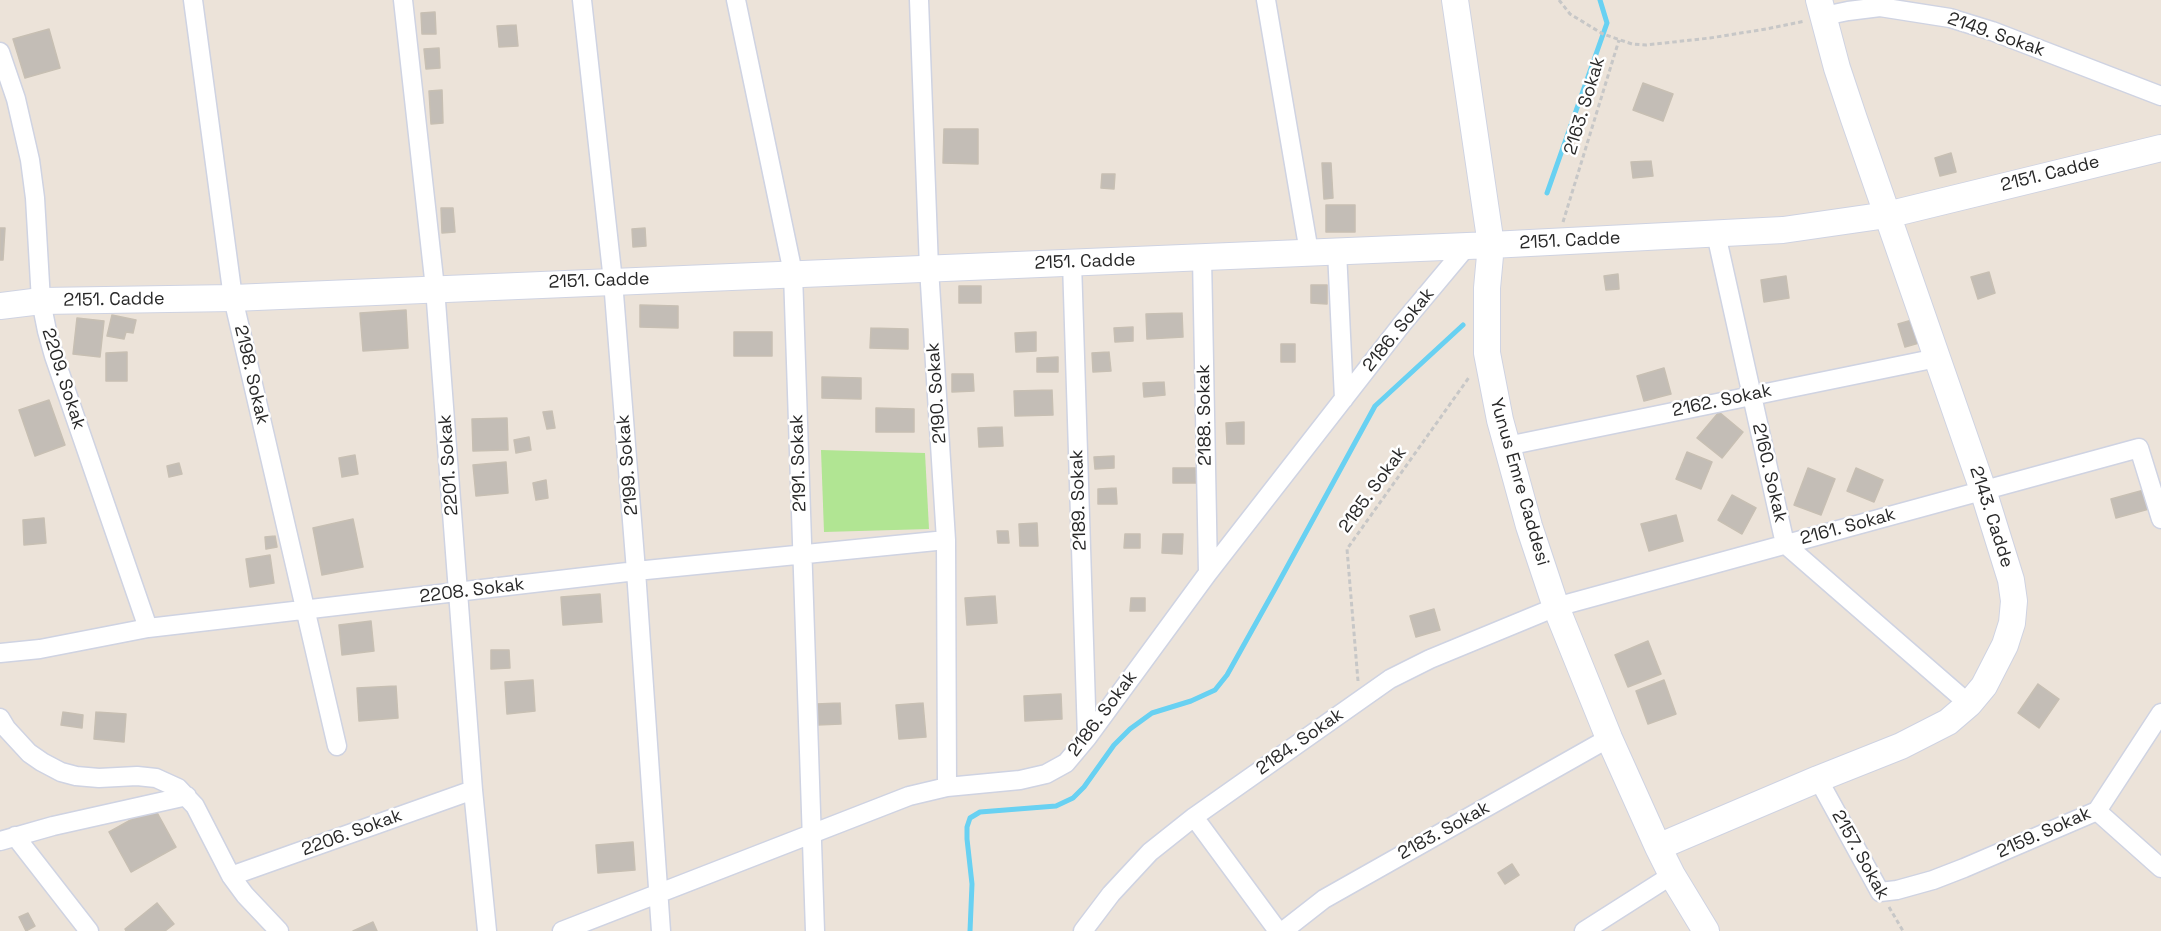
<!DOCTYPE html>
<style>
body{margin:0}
canvas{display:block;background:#ece3d9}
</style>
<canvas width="2161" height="931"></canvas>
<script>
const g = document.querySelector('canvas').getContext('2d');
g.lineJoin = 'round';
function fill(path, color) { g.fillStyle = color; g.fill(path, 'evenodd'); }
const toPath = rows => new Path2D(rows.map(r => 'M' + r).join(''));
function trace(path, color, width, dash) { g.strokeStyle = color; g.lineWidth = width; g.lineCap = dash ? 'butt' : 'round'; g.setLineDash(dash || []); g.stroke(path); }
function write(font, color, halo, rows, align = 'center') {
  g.font = font + ' "Space Grotesk",sans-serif'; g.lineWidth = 5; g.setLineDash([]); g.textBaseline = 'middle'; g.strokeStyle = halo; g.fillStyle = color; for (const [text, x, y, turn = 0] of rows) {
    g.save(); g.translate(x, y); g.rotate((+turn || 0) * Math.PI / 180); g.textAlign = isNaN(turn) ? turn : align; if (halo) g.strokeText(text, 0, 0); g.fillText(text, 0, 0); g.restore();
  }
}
fill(toPath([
 [821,450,925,453,929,529,824,532]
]), '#b1e593');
trace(toPath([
 [1547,193,1607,23,1600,0],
 [970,931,972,884,967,839,967,827,970,818,980,812,1056,806,1073,798,1084,787,1114,745,1130,729,1152,713,1191,701,1215,690,1227,675,1275,589,1375,406,1463,325]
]), '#68d1f2', 5);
const building = toPath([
 [435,12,436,34,422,34,421,13,435,12],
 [516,25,518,46,499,47,497,26,516,25],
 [49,29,60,68,25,78,13,39,49,29],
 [439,48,440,68,426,69,424,49,439,48],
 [1643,83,1673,94,1663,121,1633,110,1643,83],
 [442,90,443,123,431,124,429,91,442,90],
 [944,129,978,129,978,164,943,163,944,129],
 [1951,153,1956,172,1940,176,1935,158,1951,153],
 [1651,161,1653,176,1633,178,1631,162,1651,161],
 [1322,163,1331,163,1333,198,1324,199,1322,163],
 [1102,174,1115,174,1114,189,1101,188,1102,174],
 [1326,205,1355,205,1355,232,1326,232,1326,205],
 [441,208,453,208,455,232,442,233,441,208],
 [0,228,5,228,3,260,0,260,0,228],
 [645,228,646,246,633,247,632,229,645,228],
 [1989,272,1995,293,1978,299,1971,277,1989,272],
 [1618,274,1619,289,1606,290,1604,276,1618,274],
 [1786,276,1789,298,1764,302,1761,280,1786,276],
 [1311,285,1327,285,1327,304,1311,303,1311,285],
 [959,286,981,286,981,303,959,303,959,286],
 [640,305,678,306,678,328,640,327,640,305],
 [406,310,408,348,363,351,360,313,406,310],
 [1182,313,1183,337,1147,339,1146,314,1182,313],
 [112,315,136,320,133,333,126,332,124,339,107,336,112,315],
 [77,318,104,321,100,357,73,354,77,318],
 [1912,320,1919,343,1905,347,1898,324,1912,320],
 [1133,327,1133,341,1115,342,1114,328,1133,327],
 [871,328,908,329,908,349,870,348,871,328],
 [734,332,772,332,772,356,734,356,734,332],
 [1036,332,1036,351,1016,352,1015,333,1036,332],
 [1281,344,1295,344,1295,362,1281,362,1281,344],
 [127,352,127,381,106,381,106,353,127,352],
 [1109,352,1111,371,1093,372,1092,353,1109,352],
 [1058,357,1058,372,1037,372,1037,358,1058,357],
 [1664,368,1671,394,1644,401,1637,376,1664,368],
 [952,374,973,374,974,391,952,392,952,374],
 [822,377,861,378,861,399,822,398,822,377],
 [1164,382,1165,395,1144,397,1143,383,1164,382],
 [1052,390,1053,415,1015,416,1014,391,1052,390],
 [49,400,65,445,35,456,19,410,49,400],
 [876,408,914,409,914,432,876,432,876,408],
 [552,411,555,428,547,429,543,412,552,411],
 [1719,412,1743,432,1722,458,1697,438,1719,412],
 [507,418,508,450,473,451,472,419,507,418],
 [1244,422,1244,444,1227,444,1226,423,1244,422],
 [1002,427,1003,446,979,447,978,428,1002,427],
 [529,437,531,450,516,453,514,440,529,437],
 [1687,452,1712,462,1701,489,1676,479,1687,452],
 [355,455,358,474,342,477,339,458,355,455],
 [1114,456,1114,468,1095,469,1094,457,1114,456],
 [506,462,508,493,476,496,473,465,506,462],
 [179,463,182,474,169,477,167,466,179,463],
 [1173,468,1196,468,1196,483,1173,483,1173,468],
 [1808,468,1835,479,1821,515,1794,505,1808,468],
 [1856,468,1883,480,1874,502,1847,491,1856,468],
 [546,480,548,498,536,500,533,483,546,480],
 [1116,488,1117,504,1098,504,1098,489,1116,488],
 [2144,490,2149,509,2116,518,2111,499,2144,490],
 [1732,495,1756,508,1742,534,1718,520,1732,495],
 [1676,515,1683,541,1649,551,1641,524,1676,515],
 [44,518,46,543,24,545,23,520,44,518],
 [353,519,363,567,322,575,313,528,353,519],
 [1037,523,1038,546,1020,546,1019,524,1037,523],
 [997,531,1008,531,1009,543,998,543,997,531],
 [1125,534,1140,534,1140,548,1124,548,1125,534],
 [1163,534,1183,534,1182,554,1162,553,1163,534],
 [275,536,277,547,266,549,265,537,275,536],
 [270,555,274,583,250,587,246,559,270,555],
 [600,594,602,622,563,625,561,597,600,594],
 [995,596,997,623,967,625,965,598,995,596],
 [1131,598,1145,598,1145,611,1130,611,1131,598],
 [1434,609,1440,630,1416,637,1410,616,1434,609],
 [371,621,374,651,342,655,339,625,371,621],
 [1648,641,1661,674,1628,687,1615,655,1648,641],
 [491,650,509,650,510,668,491,669,491,650],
 [533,680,535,711,507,714,505,682,533,680],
 [1664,680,1676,714,1648,724,1636,691,1664,680],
 [2038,684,2059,699,2039,728,2018,713,2038,684],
 [396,686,398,718,359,721,357,688,396,686],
 [1061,694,1062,719,1025,721,1024,696,1061,694],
 [840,703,841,724,817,725,816,704,840,703],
 [923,703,926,737,899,739,896,705,923,703],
 [63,712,83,715,82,728,61,725,63,712],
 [96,712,126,714,124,742,94,739,96,712],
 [154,807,176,847,131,872,109,832,154,807],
 [633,842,635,870,598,873,596,845,633,842],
 [1512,864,1519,875,1505,884,1498,873,1512,864],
 [157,903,174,924,165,931,126,931,125,929,157,903],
 [28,913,35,926,26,931,19,917,28,913],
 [373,922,377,931,353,931,373,922]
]);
fill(building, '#c3bdb6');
trace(building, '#c7bfb3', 1.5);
const street = toPath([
 [193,0,233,298,337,746],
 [403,0,435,288,473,790,487,931],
 [582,0,613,281,636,571,661,931],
 [736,0,793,273,815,931],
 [919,0,929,268,946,540,947,787],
 [1266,0,1309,252],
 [1824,16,1848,11,1880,7,1950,18,1992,31,2161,96],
 [0,52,16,99,30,160,35,198,41,301,47,331,54,356,148,628],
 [1716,234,1785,544,1969,704],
 [1337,251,1344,399],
 [1202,257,1208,573],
 [1072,262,1087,738],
 [1507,446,1937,358],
 [0,653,40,649,148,628,636,571,946,540],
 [0,718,6,728,29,753,42,762,61,772,76,776,99,778,137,776,156,778,178,788,195,806,231,876,245,895,279,931],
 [1818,779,1880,892,1897,890,1933,880,1964,868,2097,811,2161,713],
 [2097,811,2161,868],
 [1194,817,1278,931],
 [15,836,89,931],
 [0,841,53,826,187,796],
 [231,876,473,790],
 [562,931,909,796,947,787,1020,780,1046,774,1066,763,1087,738,1208,573,1402,324,1468,245],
 [1083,931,1111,894,1150,852,1194,817,1390,679,1430,659,1556,607,2139,448,2161,519],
 [1283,931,1324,899,1609,738],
 [1584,931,1672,875]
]);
const secondary = toPath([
 [1455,0,1491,245,1487,288,1487,353,1500,420,1529,526,1556,607,1609,738,1658,847,1672,875,1706,931],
 [0,306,41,301,233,298,1491,245,1783,230,1887,215,2161,148],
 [1658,847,1818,779,1901,746,1948,722,1969,704,1984,686,2005,645,2012,623,2014,601,2011,580,1983,490,1854,119,1837,68,1819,0]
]);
trace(street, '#cfd3e2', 21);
trace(secondary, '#cfd3e2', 28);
trace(toPath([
 [1559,0,1570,14,1603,34,1632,44,1646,45,1710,38,1766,29,1805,21],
 [1563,222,1619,40],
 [1358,681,1347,549,1470,376],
 [1889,907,1903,931]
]), '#c7c7c7', 3, [4.5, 3]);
trace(street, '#fff', 18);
trace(secondary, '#fff', 26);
write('18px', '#282828', '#fff', [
 ["2149. Sokak",1996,35,19],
 ["2163. Sokak",1585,106,-73],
 ["2151. Cadde",2050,174,-14],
 ["2151. Cadde",1570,241,-3],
 ["2151. Cadde",1085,262,-2],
 ["2151. Cadde",599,281,-2],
 ["2151. Cadde",114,300,-1],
 ["2186. Sokak",1399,330,-51],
 ["2198. Sokak",251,375,77],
 ["2209. Sokak",63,379,72],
 ["2190. Sokak",937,393,-94],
 ["2162. Sokak",1722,401,-12],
 ["2188. Sokak",1205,415,-91],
 ["2191. Sokak",799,463,-92],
 ["2201. Sokak",449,465,-94],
 ["2199. Sokak",628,465,-95],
 ["2160. Sokak",1769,473,77],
 ["Yunus Emre Caddesi",1519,482,74],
 ["2185. Sokak",1373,490,-54],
 ["2189. Sokak",1079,500,-92],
 ["2143. Cadde",1991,517,72],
 ["2161. Sokak",1848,527,-15],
 ["2208. Sokak",472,591,-7],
 ["2186. Sokak",1103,714,-53],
 ["2184. Sokak",1300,742,-35],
 ["2183. Sokak",1444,831,-29],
 ["2206. Sokak",352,833,-20],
 ["2159. Sokak",2044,833,-24],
 ["2157. Sokak",1860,855,61]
]);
</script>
